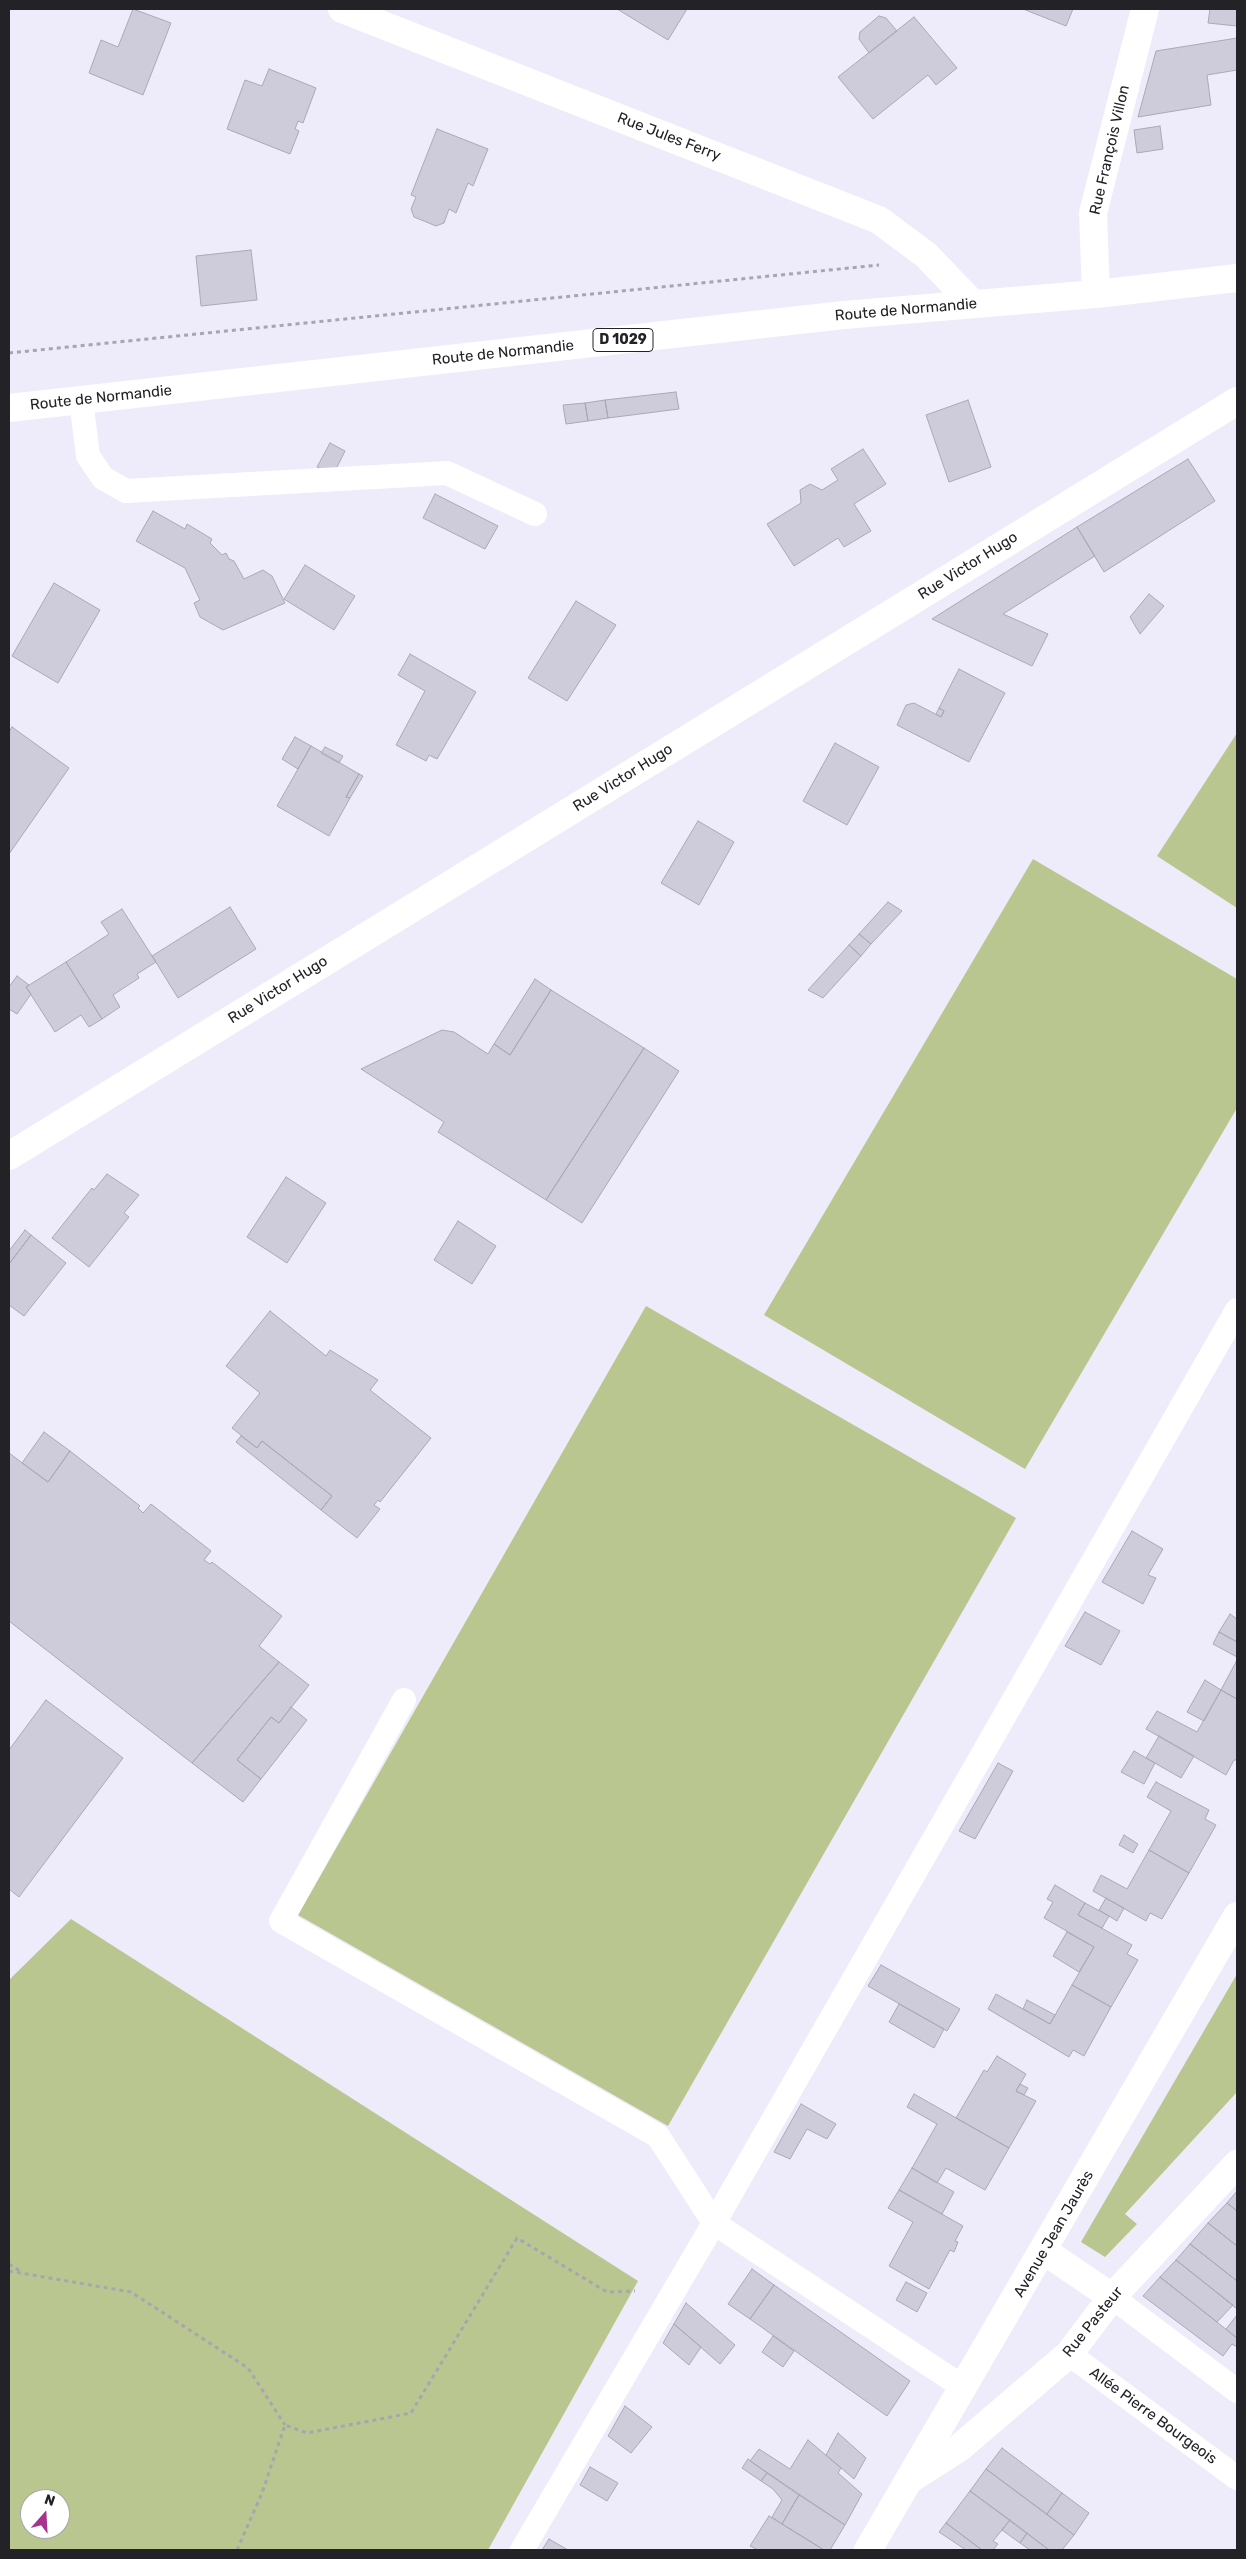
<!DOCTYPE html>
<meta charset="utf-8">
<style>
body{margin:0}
#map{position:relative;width:1246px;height:2559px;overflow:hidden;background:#eeebfa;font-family:Rubik,sans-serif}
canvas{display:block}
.frame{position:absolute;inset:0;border:10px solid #232227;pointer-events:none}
.north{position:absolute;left:20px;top:2489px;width:50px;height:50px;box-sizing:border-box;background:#fff;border:1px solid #a7a7a9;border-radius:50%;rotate:19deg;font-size:14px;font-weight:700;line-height:20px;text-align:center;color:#232227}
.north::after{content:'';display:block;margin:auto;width:18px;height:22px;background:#a8338c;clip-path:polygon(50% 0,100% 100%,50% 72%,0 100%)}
</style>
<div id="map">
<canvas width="1246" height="2559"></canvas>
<div class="frame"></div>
<div class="north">N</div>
</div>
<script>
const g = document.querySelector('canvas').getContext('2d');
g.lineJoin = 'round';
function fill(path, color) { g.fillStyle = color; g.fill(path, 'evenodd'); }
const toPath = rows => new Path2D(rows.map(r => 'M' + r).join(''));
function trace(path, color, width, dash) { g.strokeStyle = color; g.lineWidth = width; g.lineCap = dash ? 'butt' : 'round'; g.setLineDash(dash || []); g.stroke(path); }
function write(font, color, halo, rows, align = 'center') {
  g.font = font + ' Rubik,sans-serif'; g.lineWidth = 4.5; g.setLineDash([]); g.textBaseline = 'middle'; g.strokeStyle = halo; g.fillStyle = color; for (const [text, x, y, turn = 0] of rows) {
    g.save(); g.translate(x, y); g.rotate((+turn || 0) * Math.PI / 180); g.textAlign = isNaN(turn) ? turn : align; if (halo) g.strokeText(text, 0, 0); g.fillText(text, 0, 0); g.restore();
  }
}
fill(toPath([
 [1237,733,1237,908,1157,856],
 [1033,859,1237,979,1237,1108,1025,1469,764,1315],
 [646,1306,1016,1518,668,2126,298,1915],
 [71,1919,638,2281,488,2550,9,2550,9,1980],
 [30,2499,60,2499,60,2529,30,2529],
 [1237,1974,1237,2092,1125,2214,1137,2224,1105,2257,1081,2242]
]), '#b9c68f');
const building = toPath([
 [133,9,171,23,143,95,89,73,101,40,118,47,133,9],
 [617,9,687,9,668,40,617,9],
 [1023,9,1073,9,1066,26,1023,9],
 [1210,9,1237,9,1237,26,1208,23,1210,9],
 [879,16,886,18,897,31,869,53,859,39,860,32,879,16],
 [914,17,957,68,936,85,928,75,873,119,838,77,914,17],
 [1237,38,1237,70,1207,75,1211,105,1138,117,1156,51,1237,38],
 [269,69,316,88,303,123,298,121,295,129,299,131,290,154,227,129,245,80,262,86,269,69],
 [1160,126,1163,149,1137,153,1134,130,1160,126],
 [437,129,488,149,473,186,468,183,456,213,449,209,444,223,436,226,414,217,411,209,416,197,411,195,437,129],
 [251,250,257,300,201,306,196,256,251,250],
 [676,392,679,409,608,418,605,400,676,392],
 [605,400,608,418,588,421,585,403,605,400],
 [968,400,991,467,949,482,926,415,968,400],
 [585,403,588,421,566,424,563,405,585,403],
 [330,443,345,451,333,475,317,467,330,443],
 [863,449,886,484,854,504,871,531,844,547,838,538,794,566,767,524,801,503,800,490,810,484,822,490,838,480,831,469,863,449],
 [1188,459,1215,501,1104,572,1077,527,1188,459],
 [435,494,498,526,485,549,423,518,435,494],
 [153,511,185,529,187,524,212,539,210,543,222,555,226,553,229,559,234,561,244,579,263,570,272,576,285,603,223,630,200,617,194,603,200,600,185,568,136,541,153,511],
 [1077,527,1095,556,1003,614,1048,634,1032,666,932,619,1077,527],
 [305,565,355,596,334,630,284,599,305,565],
 [54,583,100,610,58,683,12,656,54,583],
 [1149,594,1164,606,1140,634,1130,617,1149,594],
 [576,601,616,625,567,701,528,678,576,601],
 [410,654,476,692,437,759,429,755,426,761,396,745,425,691,398,675,410,654],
 [959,669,1005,693,969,762,897,725,906,705,914,703,941,717,944,711,939,708,959,669],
 [939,708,944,711,941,717,936,714,939,708],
 [12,727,69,768,9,854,9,732,12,727],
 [295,737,311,746,298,769,282,759,295,737],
 [835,743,879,767,847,825,803,801,835,743],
 [311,746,359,774,346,797,350,798,329,836,277,806,311,746],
 [325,747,343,756,339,763,321,753,325,747],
 [359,774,363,776,350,798,346,797,359,774],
 [698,821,734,842,699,905,661,883,698,821],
 [888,902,902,911,871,944,859,934,888,902],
 [230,907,256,949,178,998,152,956,230,907],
 [122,909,156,962,137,974,139,978,113,995,120,1007,102,1019,66,962,109,934,101,922,122,909],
 [859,934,871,944,861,956,849,945,859,934],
 [849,945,861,956,823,998,808,990,849,945],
 [66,962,102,1019,89,1027,81,1015,55,1032,26,987,66,962],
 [17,976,29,985,26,987,31,994,17,1014,9,1009,9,987,17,976],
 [535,979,551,990,510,1055,494,1044,535,979],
 [551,990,644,1048,546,1200,438,1132,444,1122,361,1069,442,1030,454,1032,488,1054,494,1044,510,1055,551,990],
 [644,1048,679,1071,582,1223,546,1200,644,1048],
 [107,1174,139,1195,124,1213,129,1217,89,1267,52,1238,92,1188,94,1190,107,1174],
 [286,1177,326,1203,287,1263,247,1237,286,1177],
 [458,1221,496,1246,472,1284,434,1260,458,1221],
 [25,1230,31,1235,9,1264,9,1251,25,1230],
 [31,1235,66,1263,24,1316,9,1305,9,1264,31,1235],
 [270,1311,326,1356,330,1350,378,1380,370,1390,431,1438,380,1502,378,1500,374,1505,380,1509,357,1538,321,1510,332,1496,262,1441,257,1448,232,1428,260,1393,226,1366,270,1311],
 [44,1432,70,1451,48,1482,22,1463,44,1432],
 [241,1436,257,1448,262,1441,332,1496,321,1510,236,1442,241,1436],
 [70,1451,140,1506,138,1508,143,1513,151,1504,211,1551,204,1560,210,1564,212,1562,282,1616,259,1646,279,1662,192,1763,9,1621,9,1453,48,1482,70,1451],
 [1132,1531,1163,1549,1148,1575,1156,1578,1143,1604,1102,1582,1132,1531],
 [1085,1612,1120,1631,1101,1665,1065,1646,1085,1612],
 [1230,1614,1237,1619,1237,1642,1219,1632,1230,1614],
 [1219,1632,1237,1642,1237,1657,1213,1644,1219,1632],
 [1237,1660,1237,1699,1221,1690,1237,1660],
 [279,1662,309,1685,279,1723,271,1717,237,1760,261,1779,243,1802,192,1763,279,1662],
 [1205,1680,1221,1690,1204,1721,1187,1712,1205,1680],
 [1221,1690,1237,1699,1237,1760,1234,1760,1226,1775,1146,1729,1157,1711,1197,1732,1221,1690],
 [46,1700,123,1758,19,1897,9,1889,9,1750,46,1700],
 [291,1707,307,1720,261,1779,237,1760,271,1717,279,1723,291,1707],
 [1159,1736,1194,1756,1181,1778,1146,1758,1159,1736],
 [1134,1751,1155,1763,1144,1784,1121,1772,1134,1751],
 [998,1763,1013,1771,975,1839,959,1831,998,1763],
 [1156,1782,1209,1810,1205,1819,1216,1825,1189,1873,1149,1850,1171,1811,1147,1797,1156,1782],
 [1124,1835,1138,1844,1133,1853,1119,1845,1124,1835],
 [1149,1850,1189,1873,1162,1919,1150,1913,1146,1921,1093,1891,1101,1875,1127,1889,1149,1850],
 [1055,1885,1085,1903,1078,1915,1132,1945,1127,1954,1138,1960,1111,2007,1072,1985,1094,1947,1044,1918,1053,1902,1047,1899,1055,1885],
 [1106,1898,1124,1908,1117,1921,1099,1910,1106,1898],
 [1085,1903,1109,1916,1102,1928,1078,1915,1085,1903],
 [1067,1932,1094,1947,1079,1972,1053,1956,1067,1932],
 [881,1965,960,2009,947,2031,868,1986,881,1965],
 [1072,1985,1111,2007,1084,2056,1073,2050,1069,2057,988,2009,996,1994,1050,2024,1072,1985],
 [1027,2000,1055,2015,1050,2024,1023,2009,1027,2000],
 [899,2004,944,2029,934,2048,889,2022,899,2004],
 [997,2056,1026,2074,1016,2091,1036,2101,1009,2148,956,2118,984,2070,987,2072,997,2056],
 [1020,2084,1028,2088,1024,2095,1016,2091,1020,2084],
 [914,2094,1009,2148,985,2190,946,2168,937,2183,912,2168,937,2124,907,2107,914,2094],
 [801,2104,836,2124,827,2139,807,2129,790,2159,774,2152,801,2104],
 [912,2168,954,2192,942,2214,899,2190,912,2168],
 [899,2190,963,2226,955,2241,958,2242,954,2252,950,2250,929,2289,889,2266,913,2222,888,2208,899,2190],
 [1237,2191,1237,2211,1227,2203,1237,2191],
 [1227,2203,1237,2211,1237,2246,1208,2223,1227,2203],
 [1208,2223,1237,2246,1237,2281,1190,2244,1208,2223],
 [1190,2244,1237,2281,1237,2309,1176,2260,1190,2244],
 [1176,2260,1233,2305,1217,2322,1160,2277,1176,2260],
 [752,2269,774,2285,750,2319,728,2304,752,2269],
 [1160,2277,1237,2338,1237,2347,1232,2344,1223,2356,1143,2296,1160,2277],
 [906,2282,927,2293,917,2312,896,2300,906,2282],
 [774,2285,910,2381,887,2416,750,2319,774,2285],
 [686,2303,735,2345,720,2364,674,2324,686,2303],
 [1237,2315,1237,2338,1226,2329,1237,2315],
 [674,2324,701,2347,689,2365,663,2343,674,2324],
 [773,2336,794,2351,783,2367,762,2352,773,2336],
 [625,2406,652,2427,631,2453,608,2436,625,2406],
 [838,2433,866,2458,854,2479,826,2455,838,2433],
 [808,2440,841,2468,838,2473,862,2494,845,2525,750,2461,759,2449,790,2469,808,2440],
 [1002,2448,1062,2493,1047,2514,986,2469,1002,2448],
 [748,2459,767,2473,761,2481,742,2468,748,2459],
 [590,2467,618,2483,607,2501,580,2485,590,2467],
 [986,2469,1074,2535,1062,2550,1049,2550,970,2491,986,2469],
 [767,2473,799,2495,782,2524,772,2517,782,2500,773,2489,761,2481,767,2473],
 [970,2491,1010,2520,993,2541,998,2544,993,2550,982,2550,946,2523,970,2491],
 [1062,2493,1089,2513,1074,2535,1047,2514,1062,2493],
 [799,2495,845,2525,830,2550,824,2550,782,2524,799,2495],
 [769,2516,782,2524,824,2550,758,2550,750,2546,769,2516],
 [1010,2520,1027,2533,1020,2543,1002,2530,1010,2520],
 [946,2523,982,2550,966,2550,939,2532,946,2523],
 [1027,2533,1049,2550,1030,2550,1020,2543,1027,2533],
 [549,2539,568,2550,542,2550,549,2539]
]);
fill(building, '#cecbda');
trace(building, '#aba8b6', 1);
trace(toPath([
 [9,353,879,265],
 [9,2264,20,2271],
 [9,2271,131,2292,248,2368,285,2425],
 [237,2550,262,2493,285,2425,307,2433,411,2413,517,2238,607,2292,635,2291]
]), '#a8a5b1', 3, [4, 4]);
trace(toPath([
 [81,400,88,456,103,478,126,491,447,473,535,514],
 [404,1700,281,1921,658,2136,714,2223,963,2387],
 [1112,2297,1237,2391],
 [1069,2354,1237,2478],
 [522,2550,714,2223,1237,1310]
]), '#fff', 24);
trace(toPath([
 [1096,294,1093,213,1145,9],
 [1044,2251,1112,2297],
 [909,2480,959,2448,1069,2354,1112,2297,1237,2164]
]), '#fff', 28);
trace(toPath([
 [342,9,879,220,926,255,973,304],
 [9,1156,1237,401],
 [868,2550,1237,1916]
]), '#fff', 28);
trace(toPath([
 [9,408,844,315,1096,294,1237,278]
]), '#fff', 28);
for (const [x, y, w] of [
 [623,340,60]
]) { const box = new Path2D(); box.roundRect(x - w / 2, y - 11.5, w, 23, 4); g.fillStyle = '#fff'; g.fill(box); trace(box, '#232227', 1); }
write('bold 14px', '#232227', null, [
 ["D 1029",623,340]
]);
write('15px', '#232227', '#fff', [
 ["Rue Jules Ferry",669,137,21],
 ["Rue François Villon",1110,150,-77],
 ["Route de Normandie",906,310,-5],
 ["Route de Normandie",503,353,-6],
 ["Route de Normandie",101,398,-6],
 ["Rue Victor Hugo",968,566,-32],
 ["Rue Victor Hugo",623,778,-32],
 ["Rue Victor Hugo",278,990,-32],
 ["Avenue Jean Jaurès",1054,2234,-60],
 ["Rue Pasteur",1093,2322,-51],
 ["Allée Pierre Bourgeois",1153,2416,36]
]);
</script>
